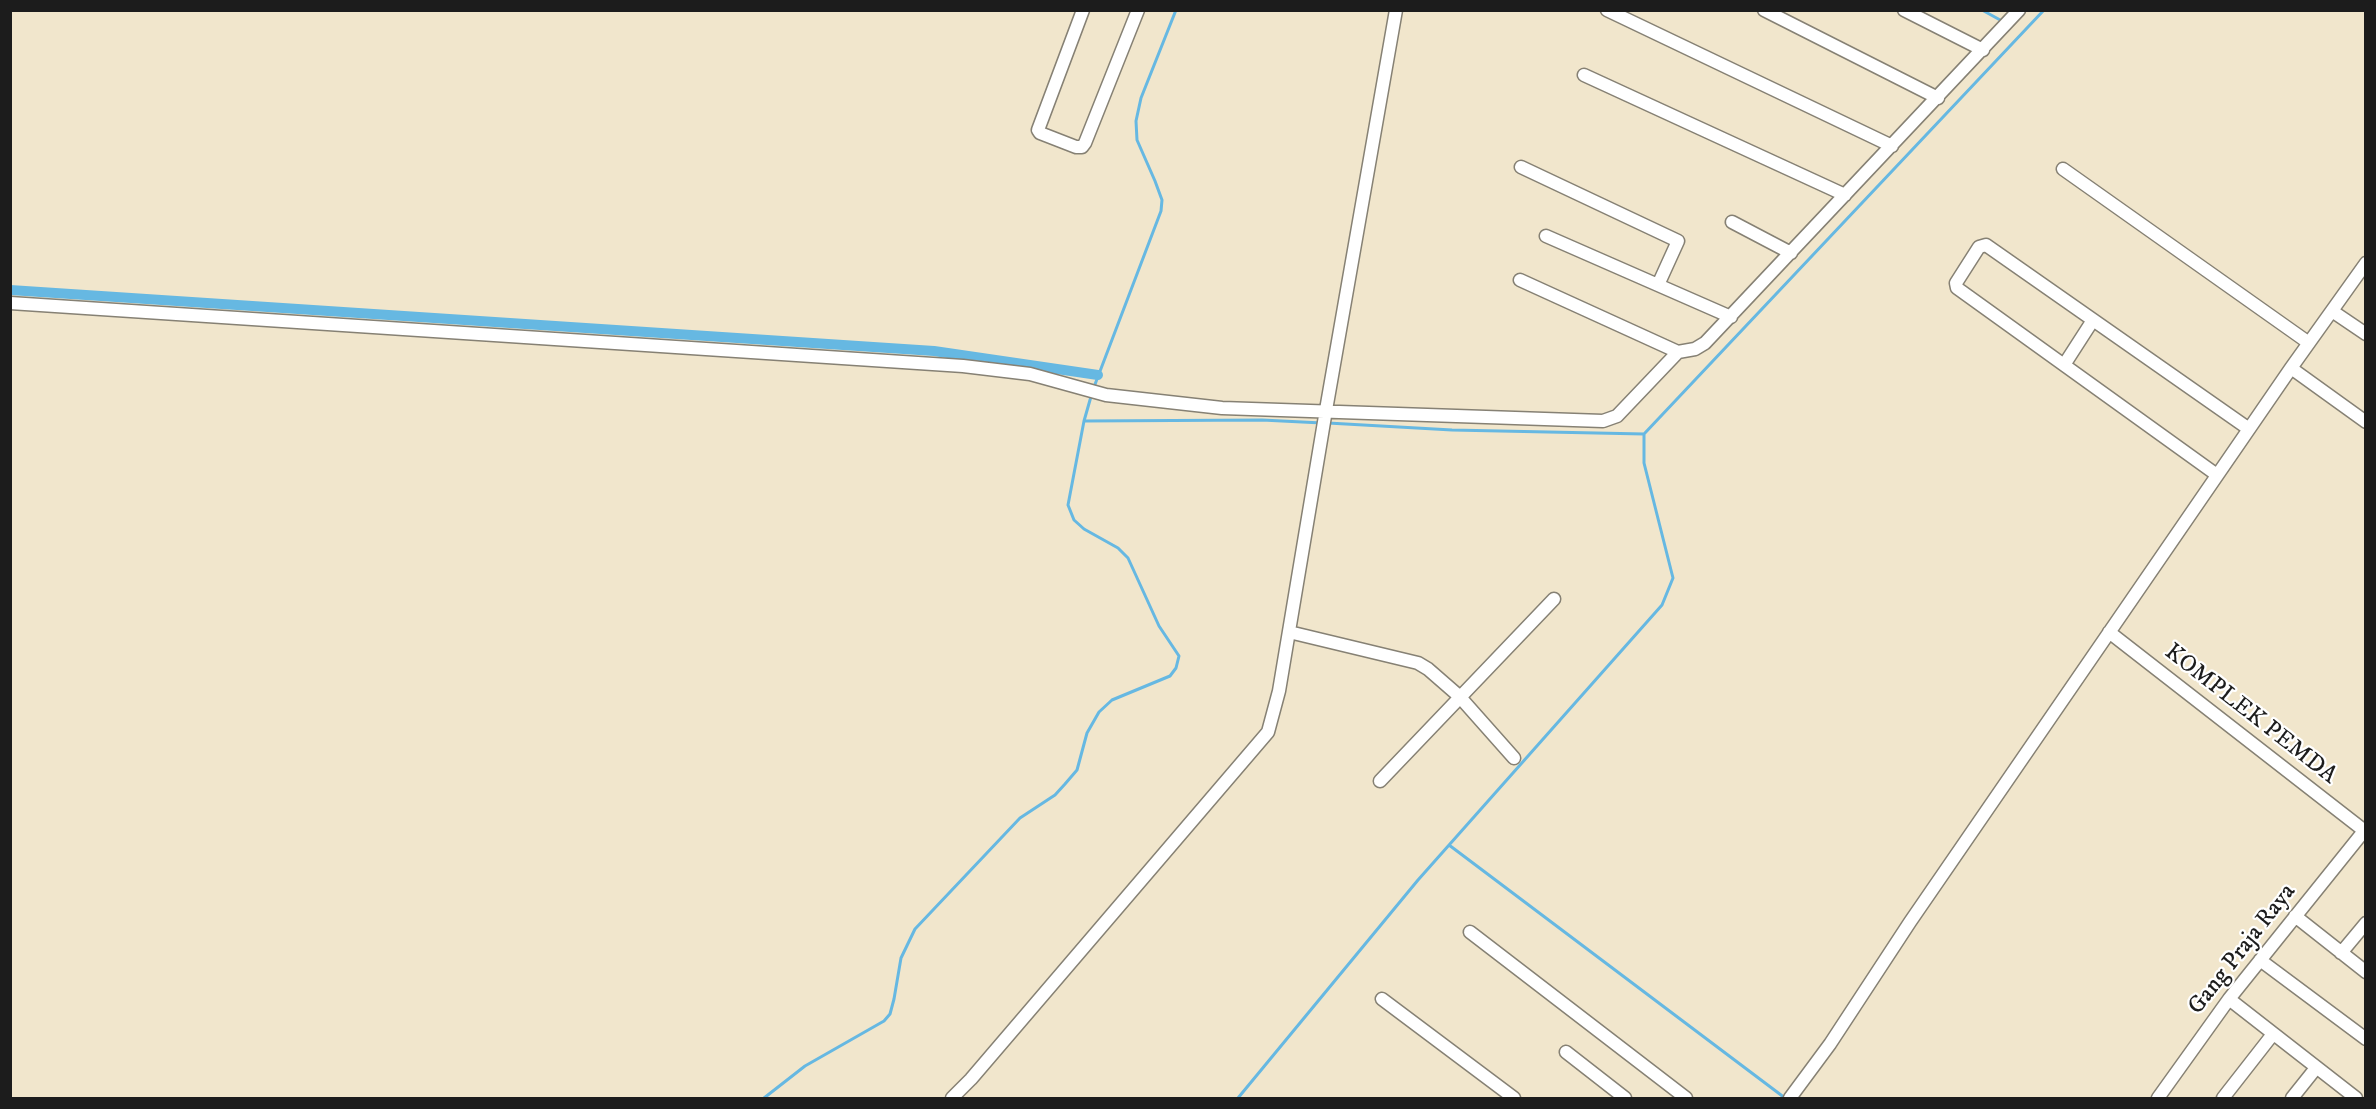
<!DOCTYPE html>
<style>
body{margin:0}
#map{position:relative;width:2376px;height:1109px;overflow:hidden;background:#f1e6cc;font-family:"IM FELL DW Pica",serif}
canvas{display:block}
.frame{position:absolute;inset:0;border:12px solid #1c1c1c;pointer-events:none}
</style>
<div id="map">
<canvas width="2376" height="1109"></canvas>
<div class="frame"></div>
</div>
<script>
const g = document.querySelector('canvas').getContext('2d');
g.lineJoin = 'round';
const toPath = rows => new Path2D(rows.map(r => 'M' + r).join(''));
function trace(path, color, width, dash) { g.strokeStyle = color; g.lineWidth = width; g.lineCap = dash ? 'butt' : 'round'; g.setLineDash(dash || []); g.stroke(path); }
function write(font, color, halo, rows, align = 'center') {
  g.font = font + ' "IM FELL DW Pica",serif'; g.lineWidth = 4.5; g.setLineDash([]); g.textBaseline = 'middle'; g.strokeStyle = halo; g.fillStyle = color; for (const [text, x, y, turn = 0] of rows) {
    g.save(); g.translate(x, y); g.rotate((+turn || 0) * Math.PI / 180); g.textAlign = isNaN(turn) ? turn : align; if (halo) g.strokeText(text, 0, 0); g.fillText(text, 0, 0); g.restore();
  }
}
trace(toPath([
 [1982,10,2002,21],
 [1094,387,1161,211,1162,200,1155,181,1137,140,1136,121,1141,98,1176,10],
 [1084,421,1262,420,1322,423],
 [1328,423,1452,430,1644,434,2044,10],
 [1449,845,1785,1098],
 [764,1098,805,1066,884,1021,890,1014,894,999,901,958,915,929,1020,818,1055,795,1065,784,1077,770,1087,733,1099,712,1112,700,1170,676,1176,668,1179,656,1159,626,1128,558,1118,548,1084,529,1074,520,1068,505,1084,421,1092,393],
 [1238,1098,1418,880,1662,605,1673,578,1644,463,1644,434]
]), '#66b8e2', 3);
trace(toPath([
 [10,290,934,351,1098,375]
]), '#66b8e2', 10);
const street = toPath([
 [1083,10,1038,130,1040,133,1076,147,1082,147,1085,143,1138,10],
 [1607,10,1892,146],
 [1764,10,1938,98],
 [1904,10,1983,50],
 [1584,75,1845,195],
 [1521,167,1678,241,1658,285],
 [2063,169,2309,343],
 [1732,222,1791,253],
 [1546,236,1731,317],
 [1520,280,1678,352],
 [10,303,963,366,1030,374,1106,395,1222,408,1603,421,1617,416,1678,352,1695,349,1705,343,2019,10],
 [2332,311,2366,334],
 [2064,365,2093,320],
 [2291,368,2366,422],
 [2217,475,1957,288,1956,283,1979,247,1986,245,2249,429],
 [1289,632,1418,663,1428,669,1459,696,1514,758],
 [2109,632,2366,832],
 [1380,781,1554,599],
 [2295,916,2366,972],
 [1470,932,1686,1098],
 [2341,953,2366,923],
 [2260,960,2366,1039],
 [1382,999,1514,1098],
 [2229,999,2356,1098],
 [1566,1052,1625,1098],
 [952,1098,971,1079,1268,732,1279,691,1326,410,1396,10],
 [1790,1098,1830,1044,1910,922,2291,368,2366,263],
 [2158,1098,2229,999,2364,831],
 [2223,1098,2273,1034],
 [2292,1098,2316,1068]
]);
trace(street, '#868174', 15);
trace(street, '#fff', 12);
write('24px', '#1c1c1c', '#fff', [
 ["KOMPLEK PEMDA",2250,715,38],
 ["Gang Praja Raya",2243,950,-52]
]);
</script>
